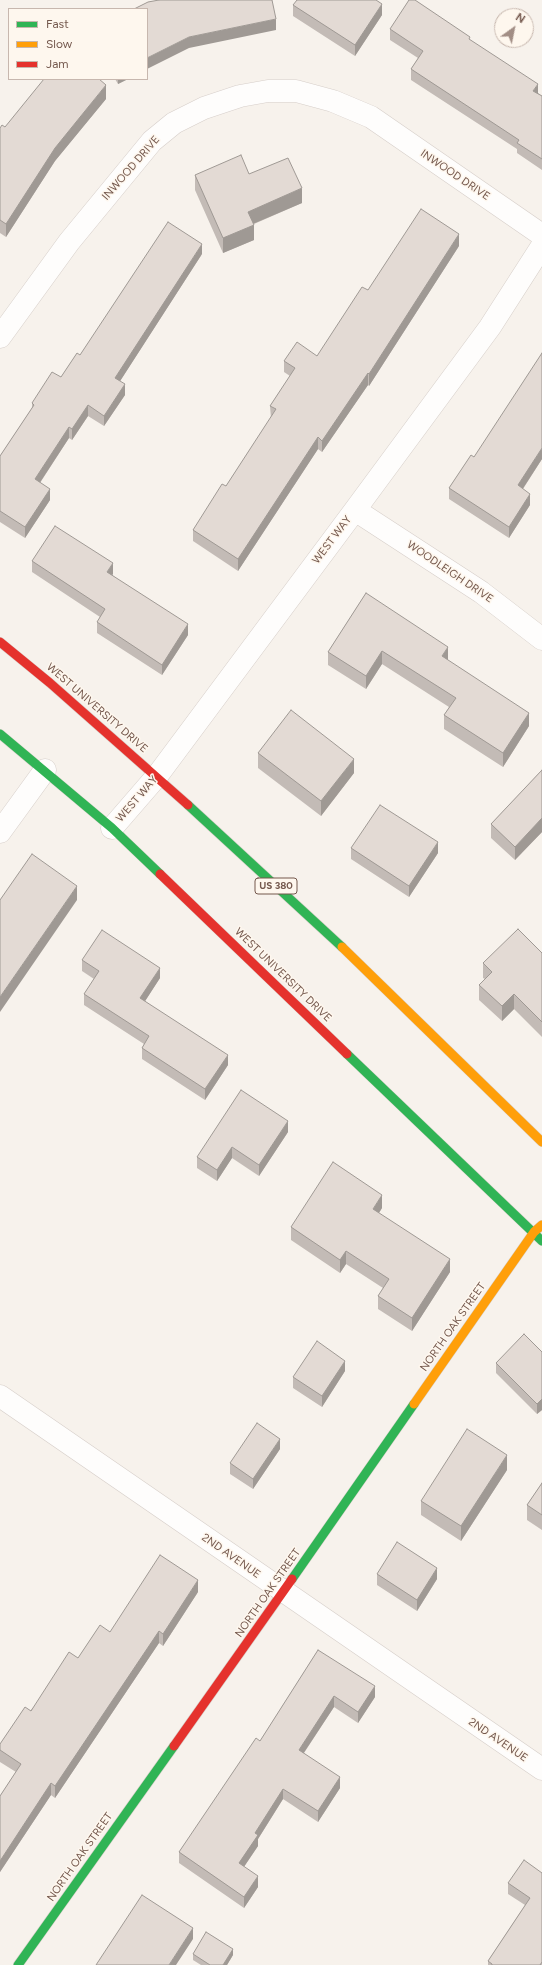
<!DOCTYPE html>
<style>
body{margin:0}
#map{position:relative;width:542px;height:1965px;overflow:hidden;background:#f7f2ec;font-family:Figtree,sans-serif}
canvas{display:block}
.legend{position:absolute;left:8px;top:8px;width:140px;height:72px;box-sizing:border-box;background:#fef7ee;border:1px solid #c7b7ae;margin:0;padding:5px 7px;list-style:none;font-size:12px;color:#74584d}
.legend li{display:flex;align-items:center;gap:8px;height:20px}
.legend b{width:20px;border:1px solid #c7b7ae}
.north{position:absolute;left:494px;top:8px;width:40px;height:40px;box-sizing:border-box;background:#fef7ee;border:1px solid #c7b7ae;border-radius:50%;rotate:33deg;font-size:11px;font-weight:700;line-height:16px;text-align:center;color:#74584d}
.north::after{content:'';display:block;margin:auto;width:14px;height:18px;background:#a28e85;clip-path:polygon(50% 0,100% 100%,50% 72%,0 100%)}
</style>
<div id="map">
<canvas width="542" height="1965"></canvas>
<ul class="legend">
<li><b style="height:5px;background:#30b455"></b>Fast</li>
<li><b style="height:5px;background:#ff9f0a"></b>Slow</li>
<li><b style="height:5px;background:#e5322d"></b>Jam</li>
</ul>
<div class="north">N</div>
</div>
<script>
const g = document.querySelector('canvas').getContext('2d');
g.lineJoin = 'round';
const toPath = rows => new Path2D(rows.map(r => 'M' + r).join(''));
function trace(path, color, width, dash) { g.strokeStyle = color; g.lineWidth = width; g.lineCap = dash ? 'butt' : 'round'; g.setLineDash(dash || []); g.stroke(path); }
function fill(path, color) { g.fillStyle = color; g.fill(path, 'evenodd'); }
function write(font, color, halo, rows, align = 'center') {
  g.font = font + ' Figtree,sans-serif'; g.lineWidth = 3; g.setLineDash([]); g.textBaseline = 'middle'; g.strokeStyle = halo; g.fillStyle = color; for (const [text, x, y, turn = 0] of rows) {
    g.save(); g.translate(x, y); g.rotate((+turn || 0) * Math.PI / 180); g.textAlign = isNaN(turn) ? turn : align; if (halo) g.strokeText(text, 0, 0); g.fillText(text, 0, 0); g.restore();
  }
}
const street = toPath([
 [0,337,69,242,152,141,174,123,204,108,240,96,268,91,296,91,333,101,371,117,542,235],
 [355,510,481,592,542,639],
 [112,828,157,776,355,510,490,327,542,246],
 [0,832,45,770],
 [0,1396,542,1769]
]);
const fast = toPath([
 [0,734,112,828,160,874],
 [188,805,342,947],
 [347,1054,542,1241],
 [292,1579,414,1404],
 [18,1965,174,1746]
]);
const slow = toPath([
 [342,947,542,1142],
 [414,1404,534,1232,542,1225]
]);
const jam = toPath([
 [0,642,50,683,188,805],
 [160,874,347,1054],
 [174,1746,292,1579]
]);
trace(street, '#d6cec9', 23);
trace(fast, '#d6cec8', 10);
trace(slow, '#d6cec8', 10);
trace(jam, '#d6cec8', 10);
trace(street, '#fefdfc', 22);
trace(fast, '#30b455', 9);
trace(slow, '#ff9f0a', 9);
trace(jam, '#e5322d', 9);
fill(toPath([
 [293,5,382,15,355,56,293,16],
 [390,29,470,40,542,96,542,170,517,153,517,149,411,80,411,69,418,58,390,40],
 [115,79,128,79,118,84],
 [106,99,55,161,6,237,0,233,0,128,5,127],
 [249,174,302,203,254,224,254,240,223,253,195,190,195,175],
 [459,246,369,386,368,385,322,452,318,449,238,571,193,541,193,530,226,486,271,418,270,406,290,376,284,372,284,361,317,356,368,290],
 [202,254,120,381,125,395,104,426,88,416,72,440,69,438,40,483,50,500,25,538,0,522,0,456,32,408,32,403,61,377,80,355],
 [474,457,542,459,523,489,530,505,509,538,449,499,449,488],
 [32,561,113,574,112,575,188,635,162,675,97,633,97,622,100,617,32,572],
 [366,593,529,726,503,767,444,729,444,715,449,707,382,664,366,689,328,665,328,652],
 [258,753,354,773,321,816,258,768],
 [542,770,542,832,515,860,491,838,491,824],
 [351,848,438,853,409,897,351,859],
 [542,953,542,1037,514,1009,502,1021,479,1000,479,985,485,979,483,978,483,963],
 [82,960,160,978,145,1001,228,1065,205,1100,142,1059,142,1048,144,1044,84,1005,84,994,94,979,82,971],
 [288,1132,259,1176,232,1158,217,1181,197,1168,197,1157],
 [382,1208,379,1213,450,1272,412,1331,378,1309,378,1296,383,1288,346,1264,340,1273,291,1240,291,1227],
 [542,1352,542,1410,537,1414,496,1373,496,1363],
 [345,1371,322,1407,293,1388,293,1377],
 [280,1449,253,1489,230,1474,230,1463],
 [507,1470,461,1541,421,1515,421,1501],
 [542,1483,542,1530,527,1520,527,1505],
 [377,1574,437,1579,417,1611,377,1585],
 [198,1592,163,1646,159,1643,55,1798,51,1795,0,1872,0,1796,16,1772,0,1762,0,1744,78,1658,110,1632],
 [318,1650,375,1697,358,1723,334,1707,304,1753,340,1788,318,1822,283,1799,258,1839,258,1846,244,1867,258,1887,244,1908,179,1863,179,1852,260,1741],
 [542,1873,542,1965,488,1965,488,1961,525,1905,508,1894,508,1883],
 [193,1954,233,1955,227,1965,201,1965,193,1960]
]), '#c3bbb6');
fill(toPath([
 [382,4,382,15,355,56,355,45],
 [276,19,276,30,189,48,147,69,147,58,189,37],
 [118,79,128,79,118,84],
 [538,84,538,95,533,91],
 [106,85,106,99,55,161,6,237,6,224,55,148],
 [302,188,302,203,248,226,248,212],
 [254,225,254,240,223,253,223,238],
 [459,234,459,246,369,386,369,374],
 [202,244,202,254,115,389,115,378],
 [368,373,368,385,322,452,322,441],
 [125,384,125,395,104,426,104,416],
 [88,405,88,416,72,440,72,429],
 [69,427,69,438,35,490,35,479],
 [318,437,318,449,238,571,238,559],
 [542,448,542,459,518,496,518,485],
 [50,489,50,500,25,538,25,527],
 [530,494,530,505,509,538,509,527],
 [113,563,113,574,107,582,107,572],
 [188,624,188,635,162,675,162,665],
 [448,647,448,660,442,670,442,656],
 [382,651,382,664,366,689,366,676],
 [529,713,529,726,503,767,503,753],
 [354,759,354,773,321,816,321,801],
 [542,818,542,832,515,860,515,847],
 [438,842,438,853,409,897,409,886],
 [77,886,77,900,0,1012,0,997],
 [160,968,160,978,140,1009,140,998],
 [514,994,514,1009,502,1021,502,1006],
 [228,1055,228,1065,205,1100,205,1089],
 [288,1121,288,1132,259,1176,259,1165],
 [232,1147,232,1158,217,1181,217,1170],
 [382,1195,382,1208,373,1222,373,1209],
 [346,1251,346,1264,340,1273,340,1260],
 [450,1259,450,1272,412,1331,412,1318],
 [345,1361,345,1371,322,1407,322,1396],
 [542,1399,542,1410,537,1414,537,1404],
 [280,1439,280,1449,253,1489,253,1479],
 [507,1455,507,1470,461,1541,461,1526],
 [437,1568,437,1579,417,1611,417,1600],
 [198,1580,198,1592,163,1646,163,1634],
 [159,1631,159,1643,55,1798,55,1786],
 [375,1686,375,1697,358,1723,358,1712],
 [334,1696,334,1707,299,1760,299,1750],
 [340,1777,340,1788,318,1822,318,1811],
 [51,1783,51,1795,0,1872,0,1861],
 [283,1789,283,1799,258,1839,258,1846,239,1874,239,1863,255,1833],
 [258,1876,258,1887,244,1908,244,1897],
 [193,1928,193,1939,176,1965,169,1965],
 [233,1949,233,1955,227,1965,223,1965]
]), '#9f9994');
const building = toPath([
 [159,0,272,0,276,19,189,37,147,58,147,9,134,9,148,2,159,0],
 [297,0,376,0,382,4,355,45,293,5,297,0],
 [409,0,415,0,470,37,469,39,538,84,533,91,542,96,542,159,517,143,519,140,411,69,423,51,390,29,409,0],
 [44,79,99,79,106,85,55,148,6,224,0,220,0,128,2,125,5,127,44,79],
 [241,155,249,174,288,158,302,188,248,212,254,225,223,238,195,175,241,155],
 [421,209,459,234,369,374,368,373,322,441,318,437,238,559,193,530,222,484,226,486,276,409,270,406,295,368,284,361,297,342,317,356,362,287,368,290,421,209],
 [168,222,202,244,115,378,125,384,104,416,88,405,72,429,69,427,35,479,50,489,25,527,0,511,0,456,34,405,32,403,52,372,61,377,77,353,80,355,168,222],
 [542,353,542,448,518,485,530,494,509,527,449,488,471,455,474,457,542,353],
 [55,526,113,563,107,572,188,624,162,665,97,622,105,609,32,561,55,526],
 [366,593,448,647,442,656,529,713,503,753,444,715,456,698,382,651,366,676,328,652,366,593],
 [291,710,354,759,321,801,258,753,291,710],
 [542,770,542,818,515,847,491,824,542,770],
 [380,805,438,842,409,886,351,848,380,805],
 [32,854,77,886,0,997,0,900,32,854],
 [518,929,542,953,542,1022,514,994,502,1006,479,985,492,972,483,963,518,929],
 [102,930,160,968,140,998,228,1055,205,1089,142,1048,149,1036,84,994,99,971,82,960,102,930],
 [241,1090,288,1121,259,1165,232,1147,217,1170,197,1157,241,1090],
 [333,1162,382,1195,373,1209,450,1259,412,1318,378,1296,389,1279,346,1251,340,1260,291,1227,333,1162],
 [524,1334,542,1352,542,1399,537,1404,496,1363,524,1334],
 [317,1341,345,1361,322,1396,293,1377,317,1341],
 [257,1423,280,1439,253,1479,230,1463,257,1423],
 [467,1429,507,1455,461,1526,421,1501,467,1429],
 [542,1483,542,1515,527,1505,542,1483],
 [397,1542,437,1568,417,1600,377,1574,397,1542],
 [160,1555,198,1580,163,1634,159,1631,55,1786,51,1783,0,1861,0,1796,21,1764,0,1750,0,1744,25,1707,31,1711,69,1652,78,1658,100,1625,110,1632,160,1555],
 [318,1650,375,1686,358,1712,334,1696,299,1750,340,1777,318,1811,283,1789,255,1833,258,1835,239,1863,258,1876,244,1897,179,1852,256,1738,260,1741,318,1650],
 [524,1860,542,1873,542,1962,540,1965,492,1965,492,1964,488,1961,530,1898,508,1883,524,1860],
 [142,1895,193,1928,169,1965,96,1965,142,1895],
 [206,1932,233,1949,223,1965,210,1965,193,1954,206,1932]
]);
fill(building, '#e3dad4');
trace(building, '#9f9994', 1);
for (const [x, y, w] of [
 [276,886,42]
]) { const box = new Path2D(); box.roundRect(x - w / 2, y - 8, w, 16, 3); g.fillStyle = '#fef7ee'; g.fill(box); trace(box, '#74584d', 1); }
write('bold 10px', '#74584d', null, [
 ["US 380",276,886]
]);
write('11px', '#74584d', '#fef7ee', [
 ["INWOOD DRIVE",131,168,-49],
 ["INWOOD DRIVE",455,175,34],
 ["WEST WAY",332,540,-53],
 ["WOODLEIGH DRIVE",450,572,34],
 ["WEST UNIVERSITY DRIVE",97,708,41],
 ["WEST WAY",137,799,-49],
 ["WEST UNIVERSITY DRIVE",283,975,44],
 ["NORTH OAK STREET",453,1327,-55],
 ["2ND AVENUE",231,1556,35],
 ["NORTH OAK STREET",268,1593,-55],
 ["2ND AVENUE",498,1740,34],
 ["NORTH OAK STREET",80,1857,-55]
]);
</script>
